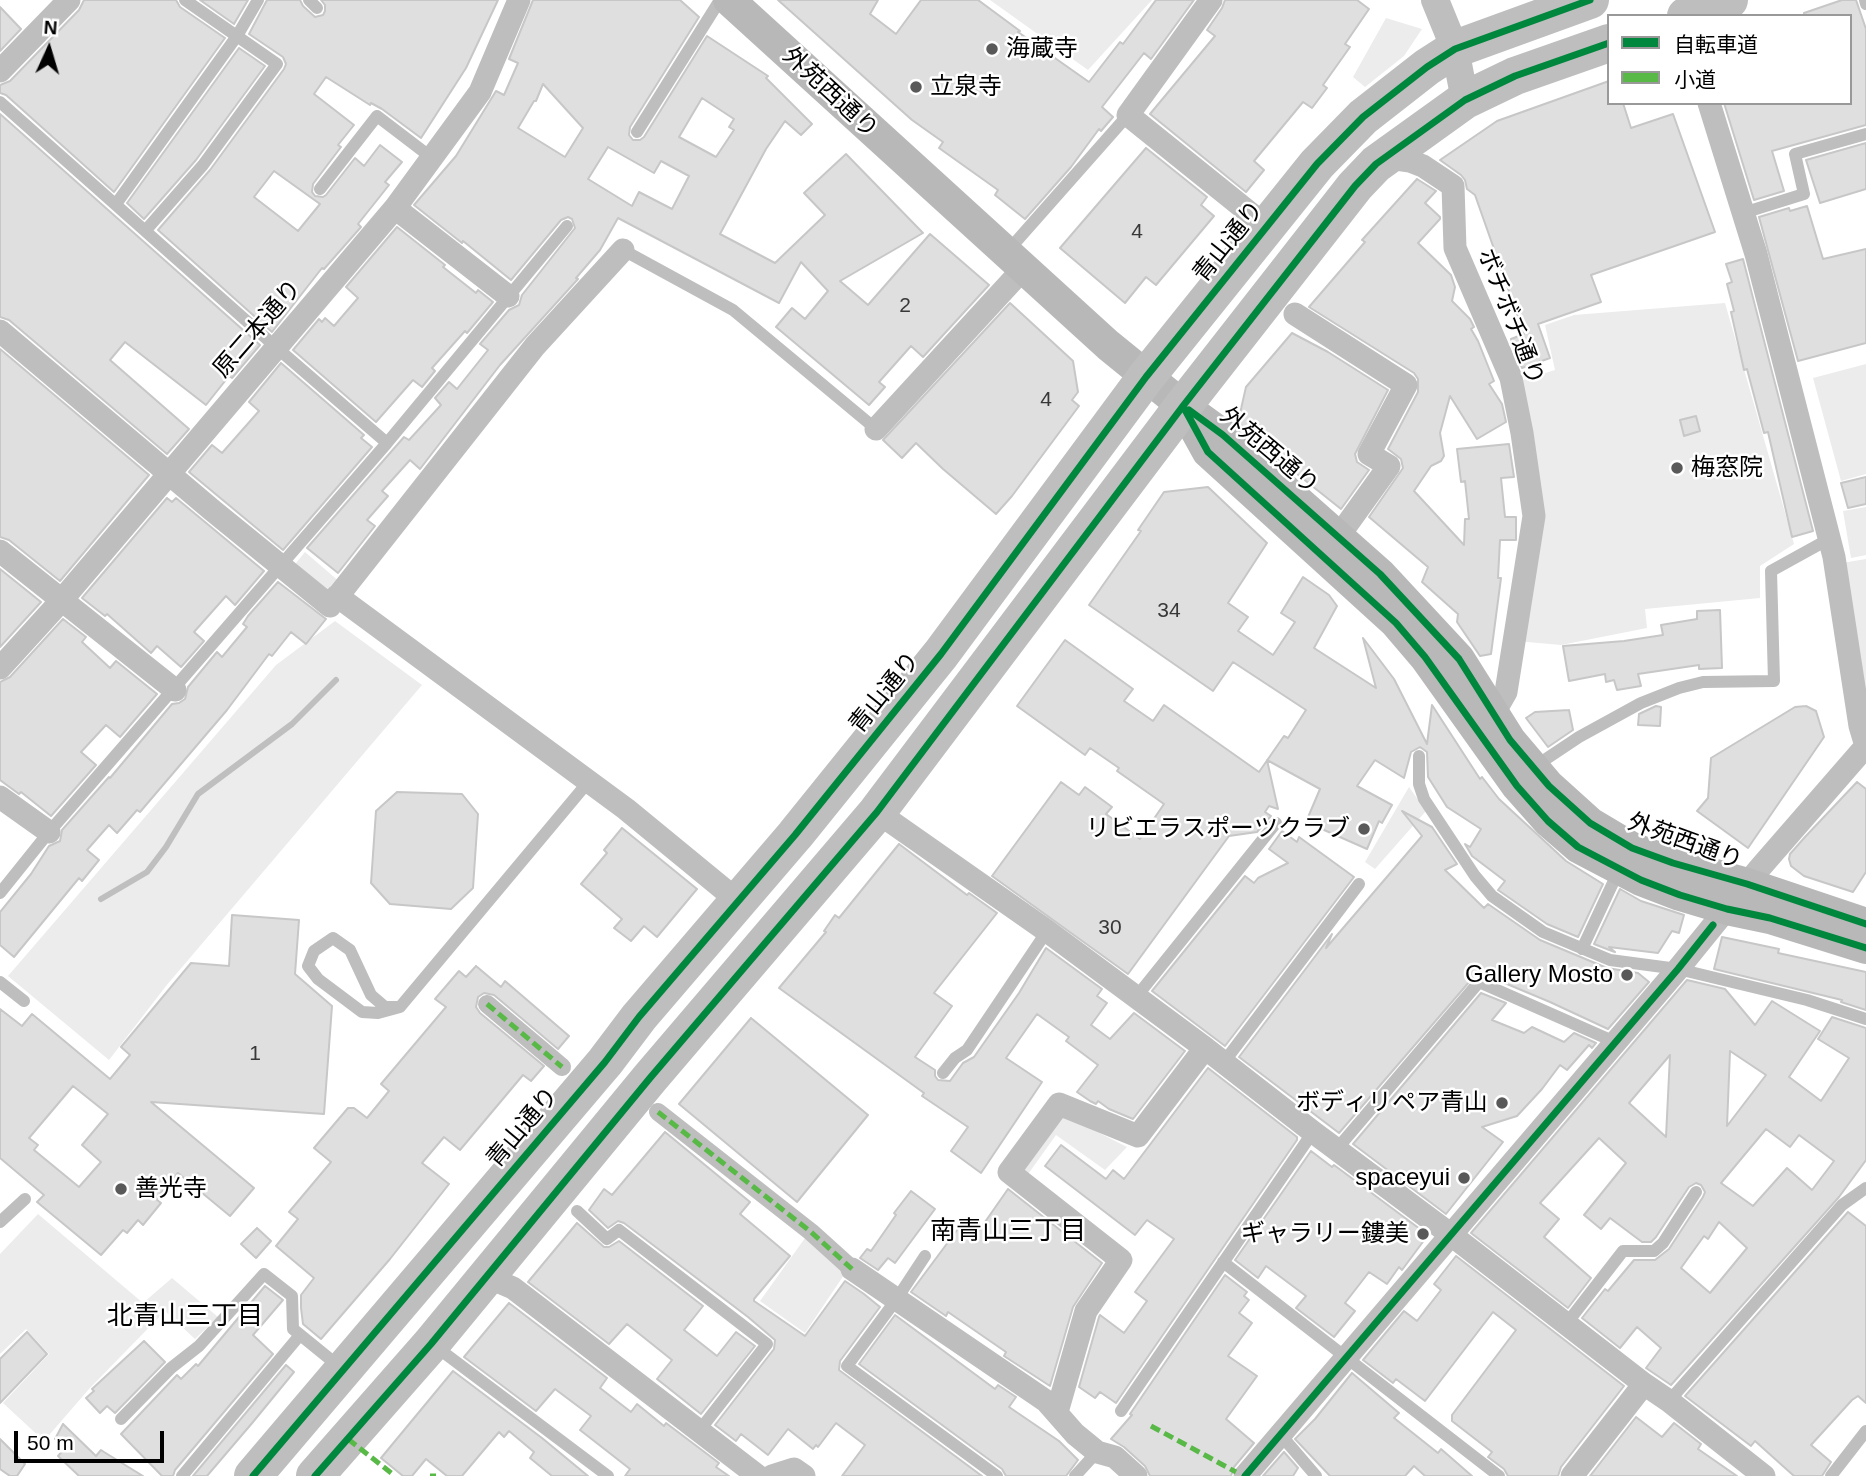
<!DOCTYPE html>
<meta charset="utf-8">
<style>
body{margin:0}
#map{position:relative;width:1866px;height:1476px;overflow:hidden;background:#fff;font-family:Arial,"Noto Sans JP",sans-serif}
canvas{display:block}
.legend{position:absolute;left:1607px;top:14px;width:245px;height:91px;box-sizing:border-box;background:#fff;border:2px solid #999;margin:0;padding:9px 12px;list-style:none;font-size:21px;color:#000}
.legend li{display:flex;align-items:center;gap:14px;height:35px}
.legend b{width:35px;border:2px solid #999}
.north{position:absolute;left:14px;top:14px;width:70px;height:70px;-webkit-text-stroke:5px #fff;paint-order:stroke;rotate:4deg;font-size:19px;font-weight:700;line-height:28px;text-align:center;color:#000}
.north::after{content:'';display:block;margin:auto;width:24px;height:32px;background:#000;clip-path:polygon(50% 0,100% 100%,50% 72%,0 100%)}
.scale{position:absolute;left:14px;top:1431px;width:150px;height:32px;box-sizing:border-box;border:4px solid #000;border-top:0;padding-left:9px;font-size:21px;line-height:24px;white-space:nowrap;color:#000;-webkit-text-stroke:5px #fff;paint-order:stroke}
</style>
<div id="map">
<canvas width="1866" height="1476"></canvas>
<ul class="legend">
<li><b style="height:9px;background:#00873e"></b>自転車道</li>
<li><b style="height:9px;background:#58b947"></b>小道</li>
</ul>
<div class="north">N</div>
<div class="scale">50 m</div>
</div>
<script>
const g = document.querySelector('canvas').getContext('2d');
g.lineJoin = 'round';
function fill(path, color) { g.fillStyle = color; g.fill(path, 'evenodd'); }
const toPath = rows => new Path2D(rows.map(r => 'M' + r).join(''));
function trace(path, color, width, dash) { g.strokeStyle = color; g.lineWidth = width; g.lineCap = dash ? 'butt' : 'round'; g.setLineDash(dash || []); g.stroke(path); }
function write(font, color, halo, rows, align = 'center') {
  g.font = font + ' Arial,"Noto Sans JP",sans-serif'; g.lineWidth = 5; g.setLineDash([]); g.textBaseline = 'middle'; g.strokeStyle = halo; g.fillStyle = color; for (const [text, x, y, turn = 0] of rows) {
    g.save(); g.translate(x, y); g.rotate((+turn || 0) * Math.PI / 180); g.textAlign = isNaN(turn) ? turn : align; if (halo) g.strokeText(text, 0, 0); g.fillText(text, 0, 0); g.restore();
  }
}
fill(toPath([
 [990,0,1152,0,1088,70],
 [1386,18,1422,29,1404,56,1365,87,1353,77],
 [1725,303,1794,544,1760,566,1760,598,1645,609,1647,628,1561,645,1516,641,1536,544,1516,382,1555,370,1545,325,1574,315],
 [1866,364,1866,474,1841,481,1813,378],
 [1866,507,1866,555,1851,558,1843,511],
 [305,552,341,583,328,598,292,568],
 [1866,559,1866,710,1842,563],
 [335,621,422,685,166,986,109,1060,8,976,276,665],
 [1409,787,1426,811,1375,869,1365,862],
 [1062,1114,1127,1147,1105,1170,1056,1135,1026,1177,1018,1170],
 [38,1214,143,1303,172,1278,218,1317,195,1339,165,1311,89,1389,44,1441,3,1403,49,1354,26,1329,0,1354,0,1254],
 [805,1238,846,1272,805,1333,760,1301]
]), '#ececec');
trace(toPath([
 [101,899,147,872,166,847,198,794,292,724,336,680]
]), '#bfbfbf', 6);
const building = toPath([
 [84,0,176,0,180,7,225,38,114,192,6,95,0,93,0,85,10,81,79,10,84,0],
 [200,0,248,0,234,24,200,0],
 [267,0,300,0,303,6,315,17,323,15,325,11,325,5,321,0,498,0,466,68,421,138,382,109,371,103,370,105,326,77,314,94,354,125,338,145,341,147,313,184,312,192,315,196,323,197,326,195,355,158,364,166,380,145,402,162,385,182,389,185,358,224,361,227,324,269,322,268,272,332,158,230,210,170,284,69,286,64,283,57,249,34,267,0],
 [274,171,320,204,298,231,254,197,274,171],
 [533,0,680,0,699,17,630,127,629,135,633,140,640,140,644,137,707,36,768,76,766,78,812,124,801,135,785,121,766,149,720,234,775,263,825,215,804,193,846,154,923,233,840,281,868,305,930,234,989,285,923,357,911,346,879,382,885,387,869,405,776,327,792,308,805,319,828,291,801,262,779,303,618,218,600,250,576,278,578,279,500,365,420,469,410,460,382,491,388,496,367,520,375,526,338,573,307,548,404,437,409,440,441,405,435,398,449,382,457,389,488,350,480,344,509,310,519,305,522,295,575,228,572,219,568,217,561,220,511,280,463,241,462,243,414,205,456,156,496,91,504,95,518,63,509,59,533,0],
 [543,84,583,128,565,157,518,128,534,101,536,101,543,84],
 [702,98,734,119,729,127,734,130,716,157,679,137,702,98],
 [608,147,654,173,661,161,689,176,672,209,639,192,632,206,588,179,608,147],
 [778,0,878,0,870,14,896,34,921,0,978,0,1020,31,1018,32,1089,82,1120,42,1123,44,1156,0,1194,0,1151,59,1144,53,1102,107,1113,117,1101,131,1099,129,1071,167,1025,219,995,195,998,190,939,148,943,142,912,120,778,0],
 [1225,0,1357,0,1369,9,1345,44,1350,47,1323,85,1327,88,1312,108,1303,102,1254,161,1264,170,1246,192,1150,114,1215,36,1207,30,1222,8,1225,0],
 [1842,0,1856,0,1866,29,1866,125,1772,151,1784,191,1754,200,1724,103,1850,103,1850,16,1804,16,1804,13,1842,0],
 [0,7,21,29,0,51,0,7],
 [239,48,265,66,196,160,144,219,127,203,239,48],
 [1609,81,1609,103,1623,103,1631,128,1673,114,1715,232,1591,275,1601,302,1538,324,1550,358,1522,368,1511,339,1524,334,1475,195,1467,189,1465,180,1461,175,1440,160,1497,121,1609,81],
 [0,114,260,345,232,378,229,376,206,405,125,342,110,360,189,429,167,454,9,320,0,317,0,114],
 [1866,143,1866,189,1820,203,1806,160,1866,143],
 [1146,148,1207,197,1201,205,1214,216,1156,285,1146,277,1125,303,1060,248,1146,148],
 [1417,179,1436,191,1425,203,1440,217,1440,219,1418,243,1451,275,1455,287,1452,301,1470,319,1474,327,1471,329,1478,341,1494,381,1489,384,1502,404,1506,422,1477,439,1450,396,1440,433,1444,456,1441,461,1431,466,1414,491,1464,545,1465,519,1469,519,1465,481,1461,482,1457,449,1509,444,1514,477,1501,478,1505,517,1516,517,1516,540,1500,540,1498,578,1501,578,1491,654,1480,656,1457,622,1458,614,1422,582,1428,567,1369,517,1403,468,1401,459,1388,449,1418,392,1418,379,1414,373,1309,307,1365,242,1362,240,1417,179],
 [1807,206,1823,259,1866,249,1866,343,1798,361,1759,217,1789,208,1790,211,1807,206],
 [397,227,445,265,443,267,476,293,478,290,493,302,467,333,465,331,432,368,435,371,422,387,413,380,376,422,293,350,319,319,322,322,325,318,334,326,358,298,346,287,397,227],
 [1743,259,1813,531,1792,537,1768,432,1764,433,1747,369,1744,370,1731,312,1734,311,1727,284,1732,282,1726,264,1743,259],
 [1010,303,1073,361,1078,392,1072,400,1079,406,1012,496,996,514,943,469,916,443,902,458,883,440,1010,303],
 [1292,333,1328,352,1388,390,1355,454,1357,462,1369,470,1341,509,1277,458,1238,422,1246,387,1292,333],
 [0,349,149,475,60,581,9,540,0,537,0,349],
 [281,363,364,435,361,438,372,447,283,550,189,472,212,445,222,453,259,411,249,402,281,363],
 [1696,416,1700,431,1684,436,1680,420,1696,416],
 [1866,477,1866,504,1848,508,1841,483,1866,477],
 [1208,487,1267,543,1228,603,1248,617,1238,631,1273,655,1295,622,1281,613,1303,577,1329,595,1337,606,1314,648,1376,688,1363,638,1394,679,1427,744,1432,705,1480,779,1482,777,1499,799,1566,861,1603,884,1578,937,1547,924,1498,890,1505,881,1472,856,1465,844,1470,847,1481,829,1447,807,1428,777,1427,752,1420,747,1411,752,1404,778,1375,760,1357,786,1392,805,1382,823,1379,821,1367,849,1306,822,1320,789,1267,760,1278,809,1269,806,1265,812,1271,816,1257,832,1229,836,1128,974,992,876,1061,782,1079,795,1085,787,1112,807,1106,814,1140,839,1164,804,1117,771,1119,768,1090,748,1085,755,1017,706,1065,640,1133,689,1124,701,1153,721,1164,705,1259,772,1284,736,1288,738,1306,710,1233,662,1213,691,1089,605,1141,531,1138,530,1164,492,1208,487],
 [167,498,172,502,176,498,264,571,235,605,226,596,194,632,204,641,181,667,157,646,151,653,107,614,105,616,82,598,167,498],
 [0,569,41,602,0,647,0,569],
 [278,582,326,619,306,644,291,632,272,656,269,654,227,710,140,812,137,810,117,833,109,825,87,850,99,860,82,881,79,878,14,957,0,945,0,912,31,874,49,846,60,841,62,830,109,777,110,778,172,704,179,703,185,699,188,687,217,652,222,657,247,627,243,624,248,616,278,582],
 [1720,610,1722,668,1699,669,1699,665,1638,674,1641,686,1617,690,1614,680,1606,682,1605,674,1569,681,1563,646,1624,641,1663,635,1661,625,1697,619,1697,611,1720,610],
 [63,619,86,637,82,642,110,668,116,661,157,694,120,737,106,725,81,752,96,765,51,816,21,792,19,794,0,780,0,682,10,677,63,619],
 [1656,706,1661,707,1660,726,1638,725,1639,714,1656,706],
 [1806,706,1816,711,1824,737,1748,848,1697,811,1708,798,1711,758,1795,707,1806,706],
 [1569,710,1573,730,1548,747,1526,718,1535,712,1569,710],
 [1857,782,1866,789,1866,872,1853,892,1804,876,1791,866,1789,859,1790,854,1805,837,1857,782],
 [397,792,462,794,478,814,473,888,451,909,390,904,371,883,376,811,397,792],
 [1402,811,1432,827,1457,864,1445,870,1484,908,1488,904,1540,940,1607,968,1638,973,1649,982,1608,1029,1550,1002,1483,974,1476,974,1339,1133,1239,1057,1332,934,1326,948,1422,836,1402,811],
 [622,828,697,889,657,937,644,926,631,941,614,928,622,919,581,884,607,853,604,850,622,828],
 [1282,831,1297,842,1299,837,1354,877,1225,1046,1152,991,1245,876,1254,883,1258,878,1288,863,1269,849,1282,831],
 [899,844,967,895,969,893,997,913,934,993,952,1006,915,1057,935,1070,935,1076,938,1080,950,1081,963,1063,974,1057,1019,993,1046,948,1102,989,1097,996,1107,1003,1091,1025,1110,1039,1134,1013,1185,1051,1133,1119,1109,1109,1098,1101,1096,1104,1090,1101,1077,1092,1098,1065,1066,1041,1069,1037,1037,1014,1006,1058,1042,1082,981,1173,951,1151,968,1127,922,1096,924,1093,779,988,826,932,824,931,835,915,839,918,899,844],
 [1620,889,1641,901,1684,915,1679,933,1672,931,1658,953,1609,947,1615,952,1612,951,1594,944,1620,889],
 [232,915,299,920,295,974,332,1006,324,1114,151,1102,254,1188,230,1216,178,1173,156,1199,161,1203,143,1225,138,1220,127,1233,123,1230,101,1255,37,1202,44,1195,0,1158,0,1009,22,1026,32,1014,110,1079,130,1055,121,1047,191,963,229,966,232,915],
 [73,1086,108,1114,82,1145,101,1162,79,1187,34,1150,38,1145,29,1138,73,1086],
 [1722,937,1779,949,1778,953,1866,972,1866,1010,1841,1002,1842,1000,1714,969,1722,937],
 [476,966,501,987,505,981,569,1036,558,1049,494,995,484,993,478,997,476,1007,480,1013,544,1066,531,1081,523,1075,460,1150,444,1137,422,1163,449,1184,390,1259,321,1339,303,1324,301,1308,301,1295,314,1278,276,1246,298,1219,289,1212,331,1162,314,1148,348,1108,354,1108,367,1118,389,1091,381,1084,446,1007,435,999,459,971,466,977,476,966],
 [1687,980,1725,989,1755,1025,1772,1001,1820,1031,1789,1077,1821,1101,1849,1058,1818,1039,1832,1017,1866,1028,1866,1160,1839,1197,1671,1385,1646,1368,1661,1348,1637,1327,1620,1348,1582,1318,1605,1289,1608,1291,1634,1260,1655,1260,1669,1249,1703,1197,1705,1192,1701,1185,1696,1183,1689,1187,1656,1237,1651,1242,1642,1242,1610,1218,1601,1229,1584,1215,1626,1163,1599,1138,1540,1203,1559,1219,1544,1237,1591,1278,1568,1308,1471,1233,1687,980],
 [1730,1051,1766,1075,1727,1126,1730,1051],
 [1670,1055,1666,1137,1629,1103,1670,1055],
 [1766,1129,1790,1147,1799,1135,1834,1161,1812,1190,1787,1168,1753,1206,1721,1183,1766,1129],
 [1719,1222,1747,1248,1710,1293,1681,1268,1704,1236,1708,1239,1719,1222],
 [1481,993,1506,1003,1492,1020,1524,1033,1532,1027,1564,1042,1574,1033,1596,1043,1592,1048,1589,1045,1567,1070,1560,1065,1542,1089,1517,1116,1482,1127,1503,1142,1446,1214,1353,1144,1481,993],
 [751,1018,868,1115,797,1202,679,1104,751,1018],
 [1208,1068,1297,1137,1297,1140,1116,1403,1100,1392,1095,1398,1079,1387,1099,1317,1100,1315,1124,1333,1147,1301,1135,1292,1174,1239,1147,1220,1135,1235,1045,1166,1061,1145,1106,1179,1113,1170,1124,1179,1208,1068],
 [665,1132,750,1202,740,1214,790,1256,754,1299,754,1301,805,1336,845,1281,864,1294,880,1307,840,1361,839,1370,982,1476,842,1476,865,1445,836,1423,818,1447,816,1445,813,1449,788,1429,768,1455,741,1434,736,1441,715,1425,774,1349,775,1340,748,1317,624,1223,618,1221,608,1228,589,1210,604,1189,612,1195,665,1132],
 [1311,1151,1332,1167,1334,1165,1428,1235,1402,1270,1399,1267,1387,1284,1369,1272,1345,1303,1355,1311,1334,1337,1296,1308,1306,1296,1266,1266,1258,1278,1235,1260,1311,1151],
 [1008,1189,1102,1263,1073,1307,1050,1386,1004,1356,1006,1352,948,1312,946,1316,911,1292,963,1222,978,1232,1008,1189],
 [911,1191,935,1209,895,1263,888,1258,878,1270,860,1258,867,1249,871,1251,896,1215,894,1213,911,1191],
 [1848,1212,1866,1226,1866,1403,1858,1396,1852,1400,1811,1445,1831,1462,1822,1476,1794,1476,1755,1441,1751,1446,1685,1396,1848,1212],
 [577,1223,604,1247,609,1247,619,1241,703,1306,684,1330,717,1356,736,1332,755,1346,701,1414,657,1379,672,1360,627,1324,609,1344,528,1282,577,1223],
 [257,1228,271,1241,256,1258,241,1244,257,1228],
 [1456,1256,1624,1386,1561,1467,1558,1476,1508,1476,1504,1469,1488,1457,1492,1452,1452,1421,1452,1415,1516,1330,1493,1312,1425,1401,1396,1379,1393,1383,1363,1360,1404,1311,1417,1321,1441,1290,1434,1284,1456,1256],
 [1225,1275,1247,1292,1244,1296,1249,1300,1239,1313,1252,1323,1228,1356,1257,1376,1226,1419,1254,1443,1234,1467,1231,1476,1150,1476,1145,1466,1124,1447,1111,1439,1132,1415,1130,1414,1225,1275],
 [265,1286,283,1300,253,1335,273,1354,175,1470,173,1476,162,1476,121,1434,177,1375,181,1379,196,1364,198,1366,265,1286],
 [509,1303,607,1378,600,1388,631,1412,637,1404,664,1426,666,1423,719,1463,716,1467,729,1476,625,1476,630,1469,580,1430,591,1416,555,1389,536,1411,464,1357,509,1303],
 [895,1315,995,1389,998,1385,1016,1397,1009,1407,1059,1441,1078,1460,1066,1476,1006,1476,1002,1469,859,1364,895,1315],
 [27,1332,47,1354,0,1403,0,1359,27,1332],
 [144,1341,165,1362,115,1413,107,1406,100,1413,86,1398,94,1391,92,1389,144,1341],
 [286,1365,294,1372,253,1422,207,1476,193,1476,286,1365],
 [453,1371,542,1438,588,1476,552,1476,530,1458,534,1452,509,1431,504,1437,499,1432,462,1476,447,1476,426,1459,412,1476,403,1476,381,1458,453,1371],
 [1352,1373,1399,1413,1394,1418,1438,1453,1441,1449,1472,1476,1425,1476,1414,1466,1405,1476,1330,1476,1295,1439,1315,1419,1352,1373],
 [1636,1417,1662,1437,1674,1423,1701,1444,1698,1449,1737,1476,1590,1476,1636,1417],
 [63,1424,96,1456,101,1450,104,1452,143,1476,79,1476,58,1456,67,1446,55,1439,63,1424],
 [0,1439,25,1464,17,1476,10,1476,0,1469,0,1439],
 [1284,1452,1298,1468,1293,1476,1263,1476,1284,1452]
]);
fill(building, '#dfdfdf');
trace(building, '#c7c7c7', 2);
trace(toPath([
 [309,0,317,8],
 [1865,0,1866,4],
 [0,102,277,348,387,443],
 [637,132,720,0],
 [320,189,377,116,432,158],
 [116,204,237,36,258,0],
 [1743,213,1804,194,1795,154,1866,134],
 [146,230,203,165,277,64,185,0],
 [623,250,733,310,876,429],
 [1006,253,1128,115],
 [1419,756,1419,784,1424,799,1475,876,1492,896,1543,932,1610,960,1678,969,1807,1000,1866,1019],
 [1534,767,1579,737,1641,703,1679,688,1703,682,1774,681,1771,571,1829,539],
 [0,893,49,832,387,443,567,226],
 [1582,949,1619,870],
 [0,982,24,1001],
 [1137,996,1276,823],
 [400,1007,385,1007,371,995,350,950,333,938,314,951,308,966,318,979,362,1012,378,1013,400,1007,589,781],
 [1224,1062,1359,884],
 [943,1073,955,1058,967,1050,1047,931],
 [1336,1150,1479,982,1615,1042],
 [577,1211,607,1239,619,1230,767,1344,699,1431],
 [0,1222,25,1199],
 [925,1256,896,1300,847,1366,997,1476],
 [1223,1262,1499,1476],
 [1567,1323,1623,1251,1654,1251,1663,1243,1696,1192],
 [435,1346,608,1476],
 [1669,1401,1842,1205,1866,1188],
 [1121,1411,1313,1132],
 [121,1419,171,1368,199,1346,264,1274,292,1296,293,1329,341,1368],
 [1280,1434,1316,1476],
 [182,1476,300,1335],
 [1075,1476,1097,1452],
 [1831,1476,1866,1431]
]), '#bebebe', 12);
trace(toPath([
 [487,1004,562,1067],
 [658,1112,811,1232,852,1269]
]), '#bebebe', 18);
trace(toPath([
 [1211,0,1128,115,1266,226],
 [0,71,69,0],
 [1382,161,1396,159,1410,161,1423,166,1453,186,1455,248,1511,378,1522,433,1534,516,1506,692,1494,713],
 [395,208,508,296],
 [1295,314,1406,385,1369,454,1389,466,1338,537],
 [0,331,212,510,330,606,535,346,623,250],
 [876,429,1023,269],
 [0,551,175,690],
 [337,596,626,809,738,901],
 [0,668,61,601,395,208,480,92,519,0],
 [0,797,49,832],
 [877,812,1047,931,1205,1048,1313,1132,1450,1234,1644,1384,1669,1401,1764,1476],
 [852,1269,1046,1401,1075,1434,1097,1452,1115,1457,1136,1476],
 [478,1286,488,1282,499,1282,513,1288,758,1476],
 [1057,1412,1086,1311,1121,1260,1009,1172,1059,1104,1138,1136,1205,1048],
 [772,1476,794,1469,804,1476],
 [1245,1476,1678,969,1759,869,1866,746,1860,726,1834,557,1756,254,1709,103],
 [1572,1476,1644,1384]
]), '#bebebe', 23);
trace(toPath([
 [1435,0,1455,49,1465,100]
]), '#bebebe', 28);
trace(toPath([
 [729,0,1108,345,1183,406,1223,435,1380,574,1459,659,1510,740,1549,786,1590,823,1632,848,1673,863,1747,884,1866,924],
 [1187,414,1208,452,1396,623,1425,657,1517,786,1548,821,1578,847,1641,880,1680,895,1727,909,1770,918,1866,948]
]), '#b8b8b8', 32);
trace(toPath([
 [1686,16,1729,0],
 [253,1476,605,1062,639,1017,795,835,941,654,1146,377,1317,164,1363,117,1427,67,1455,49,1590,0],
 [315,1476,431,1344,650,1078,877,812,1183,406,1355,186,1376,164,1465,100,1515,76,1609,43]
]), '#bebebe', 38);
trace(toPath([
 [487,1004,562,1067],
 [658,1112,811,1232,852,1269],
 [1151,1426,1236,1472],
 [348,1439,395,1476],
 [430,1476,436,1476]
]), '#58b947', 5, [10, 5]);
trace(toPath([
 [1183,406,1208,452,1396,623,1425,657,1517,786,1548,821,1578,847,1641,880,1680,895,1727,909,1770,918,1866,948],
 [1189,410,1223,435,1380,574,1459,659,1510,740,1549,786,1590,823,1632,848,1673,863,1747,884,1866,924],
 [253,1476,605,1062,639,1017,795,835,941,654,1146,377,1317,164,1363,117,1427,67,1455,49,1590,0],
 [315,1476,431,1344,650,1078,877,812,1183,406,1355,186,1376,164,1465,100,1515,76,1609,43],
 [1245,1476,1678,969,1713,925]
]), '#00873e', 7);
for (const [x, y, r, color] of [
 [992,49,7,"#595959"],
 [916,87,7,"#595959"],
 [1677,468,7,"#595959"],
 [1364,829,7,"#595959"],
 [1627,975,7,"#595959"],
 [1502,1103,7,"#595959"],
 [1464,1178,7,"#595959"],
 [121,1189,7,"#595959"],
 [1423,1234,7,"#595959"]
]) { const dot = new Path2D(); dot.arc(x, y, r, 0, 2 * Math.PI); g.fillStyle = color; g.fill(dot); trace(dot, '#fff', 2.5); }
write('21px', '#383838', null, [
 ["4",1137,232],
 ["2",905,306],
 ["4",1046,400],
 ["34",1169,611],
 ["30",1110,928],
 ["1",255,1054]
]);
write('24px', '#000', '#fff', [
 ["海蔵寺",1006,49,"left"],
 ["立泉寺",930,87,"left"],
 ["梅窓院",1691,468,"left"],
 ["リビエラスポーツクラブ",1350,829],
 ["Gallery Mosto",1613,975],
 ["ボディリペア青山",1488,1103],
 ["spaceyui",1450,1178],
 ["善光寺",135,1189,"left"],
 ["ギャラリー鏤美",1409,1234]
], 'right');
write('24px', '#000', '#fff', [
 ["外苑西通り",830,93,43],
 ["青山通り",1229,242,-51],
 ["ボチボチ通り",1510,317,69],
 ["原二本通り",258,329,-49],
 ["外苑西通り",1269,451,40],
 ["青山通り",885,693,-51],
 ["外苑西通り",1685,842,20],
 ["青山通り",523,1128,-50]
]);
write('26px', '#000', '#fff', [
 ["南青山三丁目",1008,1232],
 ["北青山三丁目",185,1317]
]);
</script>
